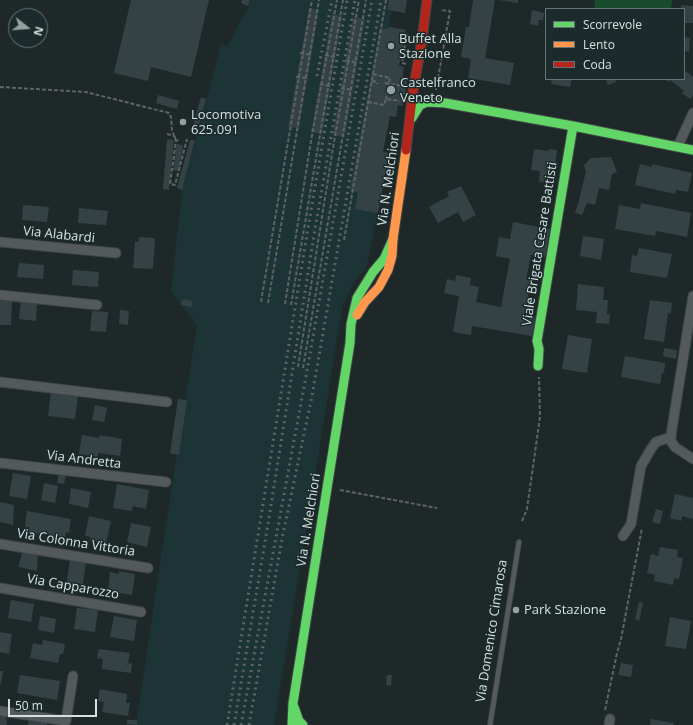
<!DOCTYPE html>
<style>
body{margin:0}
#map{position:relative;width:693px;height:725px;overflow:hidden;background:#1f2828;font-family:"Open Sans",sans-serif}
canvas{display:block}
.legend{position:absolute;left:545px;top:8px;width:140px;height:72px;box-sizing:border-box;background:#1b2b2c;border:1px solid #657374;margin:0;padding:5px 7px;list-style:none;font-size:12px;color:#d5e0e0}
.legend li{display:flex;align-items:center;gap:8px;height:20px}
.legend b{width:20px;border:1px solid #657374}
.north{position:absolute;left:8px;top:8px;width:40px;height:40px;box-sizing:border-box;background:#1b2b2c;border:1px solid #657374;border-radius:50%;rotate:107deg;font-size:11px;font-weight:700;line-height:16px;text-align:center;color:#d5e0e0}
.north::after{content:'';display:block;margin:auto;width:14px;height:18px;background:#95a0a0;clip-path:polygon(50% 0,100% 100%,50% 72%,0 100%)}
.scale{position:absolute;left:8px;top:699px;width:89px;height:18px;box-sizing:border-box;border:2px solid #d5e0e0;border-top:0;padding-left:5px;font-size:12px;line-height:14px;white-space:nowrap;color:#d5e0e0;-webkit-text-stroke:3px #1b2b2c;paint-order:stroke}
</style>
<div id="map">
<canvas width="693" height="725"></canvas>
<ul class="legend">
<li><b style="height:5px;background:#63d668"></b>Scorrevole</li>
<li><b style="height:5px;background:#ff974d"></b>Lento</li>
<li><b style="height:5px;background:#b3261e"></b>Coda</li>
</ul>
<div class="north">N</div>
<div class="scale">50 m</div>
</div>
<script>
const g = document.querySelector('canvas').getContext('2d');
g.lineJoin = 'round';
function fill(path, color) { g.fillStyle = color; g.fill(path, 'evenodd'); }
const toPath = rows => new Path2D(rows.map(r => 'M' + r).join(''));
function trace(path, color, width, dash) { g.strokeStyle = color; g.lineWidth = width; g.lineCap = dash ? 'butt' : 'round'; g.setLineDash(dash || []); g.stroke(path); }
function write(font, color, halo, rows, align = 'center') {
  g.font = font + ' "Open Sans",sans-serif'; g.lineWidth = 3; g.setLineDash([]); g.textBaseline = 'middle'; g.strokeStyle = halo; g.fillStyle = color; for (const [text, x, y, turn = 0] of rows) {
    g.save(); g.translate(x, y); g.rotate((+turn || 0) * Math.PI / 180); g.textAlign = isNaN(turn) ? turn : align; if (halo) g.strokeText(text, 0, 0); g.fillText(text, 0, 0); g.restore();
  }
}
fill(toPath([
 [252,0,393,0,389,27,406,30,399,66,404,67,396,117,390,116,383,152,389,153,368,260,365,270,354,282,343,304,335,351,300,569,274,725,136,725,167,517,197,326,171,292,182,190,221,45,227,46]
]), '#1c3435');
fill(toPath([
 [595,0,672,0,671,9,594,9]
]), '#194b2f');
fill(toPath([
 [131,0,209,0,191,77,151,67,148,81,114,73],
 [242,0,250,0,248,6,241,3],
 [389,0,407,0,405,13,388,10],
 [473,0,495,0,485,58,514,63,510,85,468,78,471,59,461,57,466,27,469,27],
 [499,0,518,0,518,3],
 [681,5,693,6,693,23,684,23,684,9,681,9],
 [309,8,319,10,299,128,288,127],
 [532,10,544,13,543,20,539,20,538,26,530,24],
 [332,14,342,16,322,134,311,132],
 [353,17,365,19,345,137,333,135],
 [389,27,406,30,399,66,404,67,402,80,407,81,403,106,398,105,396,117,390,116,383,152,389,153,378,213,355,209,358,192,350,191,380,28,388,29],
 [684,37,690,38,689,52,684,51],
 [684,70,693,77,693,95,690,99,682,93,684,91,670,80,669,82,664,79,684,79],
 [552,79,572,79,570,87,551,84],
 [606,79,615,79,616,82,608,85],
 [158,95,179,101,177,109,156,103],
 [201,97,206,99,197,131,192,129],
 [167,139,174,140,169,190,163,189],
 [190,140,195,140,182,190,177,188],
 [177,144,183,145,179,171,173,170],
 [534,149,548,151,549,149,557,150,553,183,539,182,540,171,531,170],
 [611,157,617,172,612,174,609,190,599,188,595,205,587,203,582,215,575,213,579,200,586,171,584,165,591,158],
 [640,164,652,167,652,164,692,173,688,192,676,190,675,194,635,185],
 [461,186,476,215,463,222,458,212,438,223,429,207,449,196,447,192],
 [641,203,691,213,687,237,656,231,655,236,615,229,619,205,640,209],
 [23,205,49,207,47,222,22,220],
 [79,208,108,211,106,225,78,223],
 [513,222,550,229,545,257,531,255,526,280,531,280,524,316,535,317,532,336,472,326,471,335,453,332,459,296,444,293,447,279,455,281,456,275,471,278,470,285,479,287,476,302,501,307,510,259,496,256,499,237,510,239],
 [583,236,604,239,601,260,580,256],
 [139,237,155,238,153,269,133,268,135,242,139,242],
 [639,248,672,254,667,278,630,272,632,255,637,256],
 [19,263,44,265,43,279,17,277],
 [73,270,99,272,98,287,72,285],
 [578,284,604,287,603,300,608,300,607,314,610,314,609,324,596,323,597,312,576,310],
 [182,299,193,301,191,307,181,305],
 [0,300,12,300,11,325,0,325],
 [650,300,672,303,671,314,668,313,664,342,644,339],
 [21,301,37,302,36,321,19,319],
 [120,310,129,311,128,325,119,324],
 [92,311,108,312,106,332,90,331],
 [568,335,592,339,587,373,562,369],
 [664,348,677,350,676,359,663,356],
 [625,356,665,363,664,373,662,372,660,384,621,377],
 [51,391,78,395,75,419,48,416],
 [178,399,187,400,179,455,170,453],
 [95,405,107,408,104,422,92,420],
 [82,435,99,438,100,435,122,439,120,456,98,453,98,457,79,454],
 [13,473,31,476,27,499,9,496],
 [59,473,66,475,64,484,57,483],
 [44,483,58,486,55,503,41,500],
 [117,484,149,490,146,509,133,506,132,511,113,508],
 [71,488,91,492,88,508,69,504],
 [675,494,693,498,693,519,682,516,681,521,670,518],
 [0,502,14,505,13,525,0,522],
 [656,509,663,511,660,524,652,522],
 [27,511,71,519,69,533,66,532,65,538,28,532,29,527,25,527],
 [89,516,111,521,106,543,90,540,91,537,85,536],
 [131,523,151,527,147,547,127,542],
 [660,547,678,550,677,557,683,558,679,579,674,578,673,585,654,581,655,575,647,573,651,554,658,556],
 [23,550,38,554,37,571,18,567],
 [70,560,86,563,83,584,67,582],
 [119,571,135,574,132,595,108,591,110,572,119,574],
 [11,600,34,604,31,622,8,618],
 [639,602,643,603,639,621,635,619],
 [77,608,98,610,95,632,74,629],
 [40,616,56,619,54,633,38,630],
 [114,616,137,620,134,641,110,637],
 [670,617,691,621,686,649,665,646],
 [0,632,12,634,9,654,0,652],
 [43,640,65,644,63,654,60,654,58,663,30,658,33,643,42,645],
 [99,649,130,653,128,663,132,664,131,673,102,669,103,659,97,658],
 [621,663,633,665,631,677,618,675],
 [0,671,3,671,1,684,0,684],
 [20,675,60,681,57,700,17,693],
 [387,675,392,675,391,686,386,685],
 [100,689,127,694,126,703,130,703,128,716,102,712,104,702,98,701],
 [0,717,6,717,7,725,0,725],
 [29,719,48,722,47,725,28,725],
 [651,719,674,723,673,725,650,725],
 [127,720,137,720,137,725,127,724]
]), '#344246');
const lane = toPath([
 [490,725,519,542]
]);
const street = toPath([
 [678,146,693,113],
 [0,242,116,253],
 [0,295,97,305],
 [693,296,671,435,671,441,675,447,693,459],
 [0,382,167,402],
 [0,463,166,482],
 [623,536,631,524,641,466,651,449,656,442,671,437],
 [0,544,148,568],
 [0,588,141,612],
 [0,711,66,721,73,676],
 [609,725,610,719]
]);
const fast = toPath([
 [412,118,420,105,427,102,445,103,573,126,693,150],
 [538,366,539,349,537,341,573,126],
 [294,707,299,721,303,725],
 [292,725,293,703,350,343,351,324,357,298,373,272,384,259,393,239]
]);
const slow = toPath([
 [357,315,365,302,379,287,388,270,392,256,393,239,406,150]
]);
const jam = toPath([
 [406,150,413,91,422,40,427,0]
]);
trace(lane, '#3e4646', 6);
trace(street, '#3e4646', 11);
trace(fast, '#3e4646', 11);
trace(slow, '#3e4646', 11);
trace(jam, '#3e4646', 11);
trace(toPath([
 [300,53,311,55],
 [325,55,335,57],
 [346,60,357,63],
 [406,64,402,63,407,32],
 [373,74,390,78,386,99],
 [296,77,307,78],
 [372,81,377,82,377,84],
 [385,83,402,86],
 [320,84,330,86],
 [0,87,86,92,169,113,171,117,172,130,176,141,170,184,175,185,187,139],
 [341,88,353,90],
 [436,90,450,11,440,10],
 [368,102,384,105,386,99,400,101],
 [167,134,174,136,178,141],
 [344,240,386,0],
 [261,302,312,0],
 [268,303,319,0],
 [285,304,311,141,337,0],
 [291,305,343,0],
 [298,367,333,148,359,0],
 [303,368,366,0],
 [340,490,437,508],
 [522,521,527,509,540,417,539,377],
 [605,710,617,653,621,639,642,528]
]), '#5e6464', 2, [4, 2]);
trace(lane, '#545a5b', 4.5);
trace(street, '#545a5b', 9);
trace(fast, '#63d668', 9);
trace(slow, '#ff974d', 9);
trace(jam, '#b3261e', 9);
trace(toPath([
 [317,76,332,0],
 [227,725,308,228,347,0],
 [234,725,268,524,315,229,355,0],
 [241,725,307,371,372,0],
 [249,725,282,539,312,396,381,0]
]), '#5e6464', 3, [2, 4]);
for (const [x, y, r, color] of [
 [391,46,4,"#95a0a0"],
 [391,90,5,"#95a0a0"],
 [183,122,4,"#95a0a0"],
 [516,610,4,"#95a0a0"]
]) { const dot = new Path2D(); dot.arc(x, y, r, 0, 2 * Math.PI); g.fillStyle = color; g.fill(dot); trace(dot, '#1b2b2c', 1.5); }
write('13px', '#d5e0e0', '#1b2b2c', [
 ["Buffet Alla",399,39],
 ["Stazione",399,54],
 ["Castelfranco",400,83],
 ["Veneto",400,98],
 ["Locomotiva",191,115],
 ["625.091",191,130],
 ["Park Stazione",524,610]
], 'left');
write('13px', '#d5e0e0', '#1b2b2c', [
 ["Via N. Melchiori",389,179,-82],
 ["Via Alabardi",59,235,6],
 ["Viale Brigata Cesare Battisti",540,244,-81],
 ["Via Andretta",84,460,7],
 ["Via N. Melchiori",309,520,-81],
 ["Via Colonna Vittoria",76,543,9],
 ["Via Capparozzo",73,587,10],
 ["Via Domenico Cimarosa",492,631,-81]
]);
</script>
